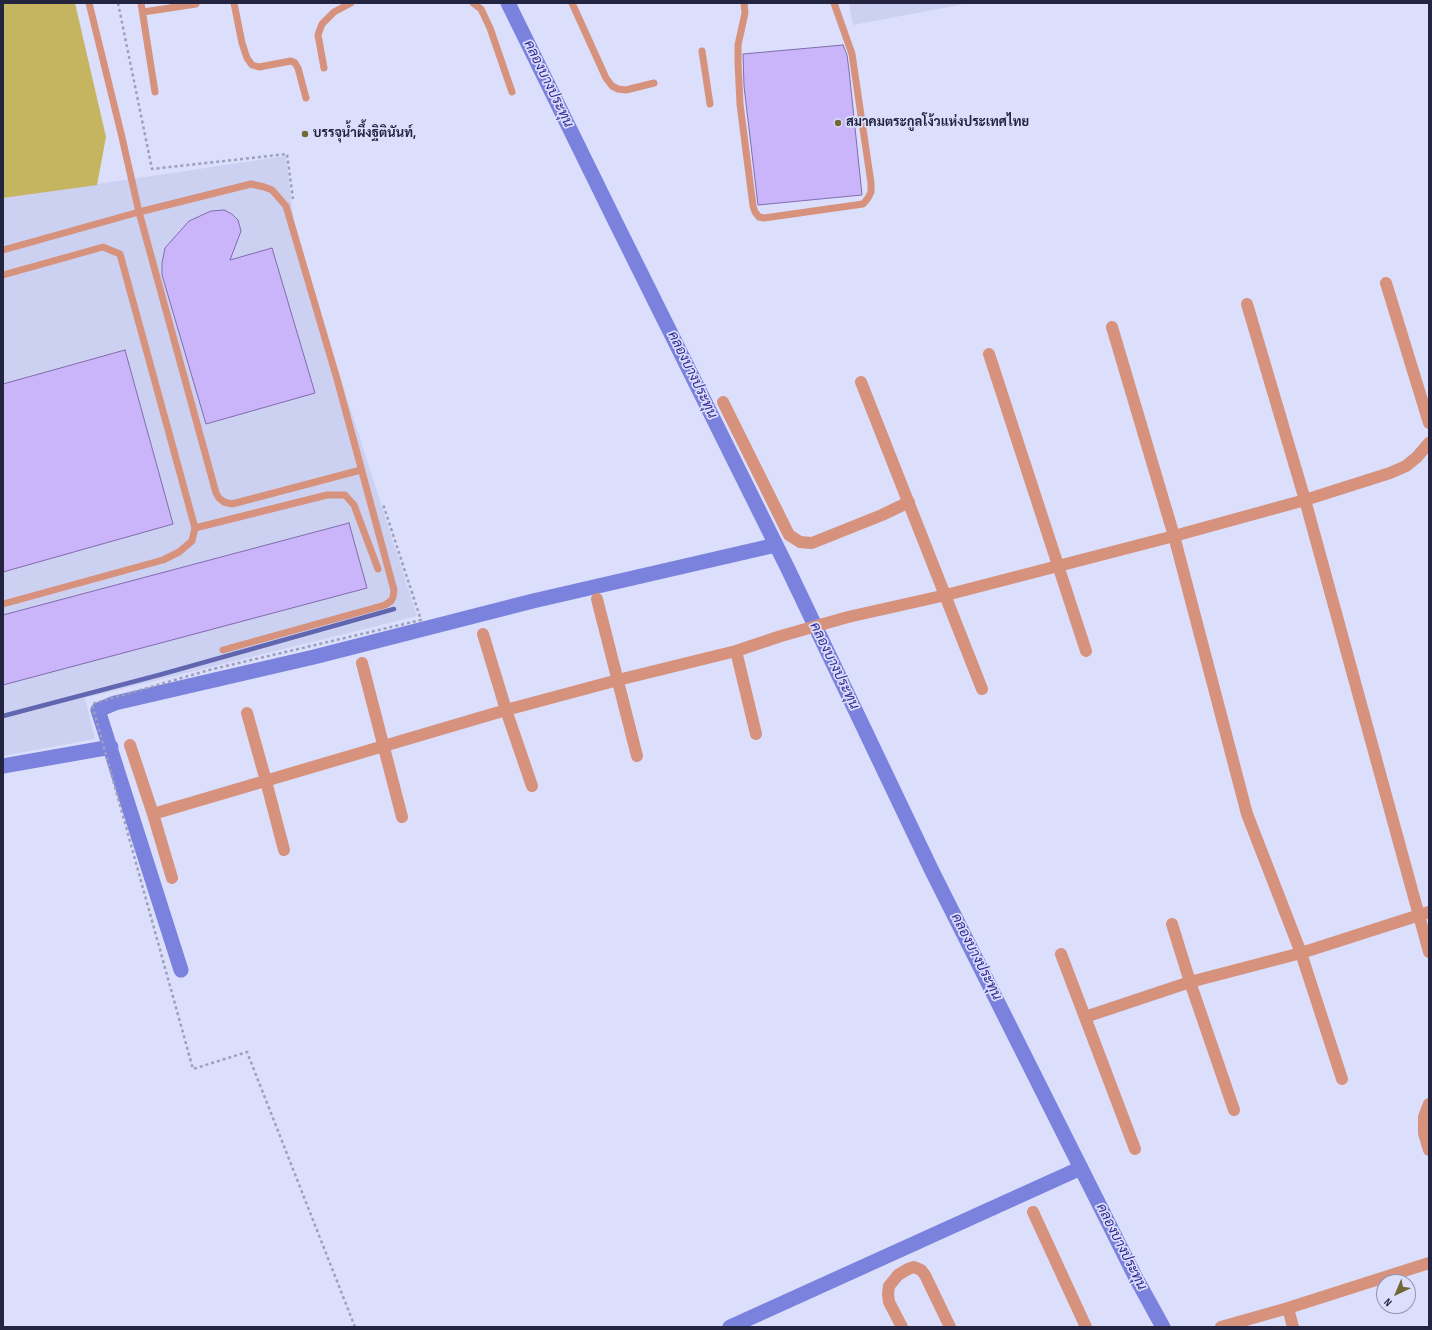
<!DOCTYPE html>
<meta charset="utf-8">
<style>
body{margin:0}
#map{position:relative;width:1432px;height:1330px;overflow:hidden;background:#dbdffc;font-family:"Sofia Sans Condensed",sans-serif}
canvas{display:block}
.frame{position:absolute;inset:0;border:4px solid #232540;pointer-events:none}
.north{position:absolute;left:1376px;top:1274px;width:40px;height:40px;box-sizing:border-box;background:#dbdffc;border:1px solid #9195b1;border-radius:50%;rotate:224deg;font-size:11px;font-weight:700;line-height:16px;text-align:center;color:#232540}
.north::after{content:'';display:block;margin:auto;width:14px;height:18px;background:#726835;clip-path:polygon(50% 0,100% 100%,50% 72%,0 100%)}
</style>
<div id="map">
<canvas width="1432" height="1330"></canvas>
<div class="frame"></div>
<div class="north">N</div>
</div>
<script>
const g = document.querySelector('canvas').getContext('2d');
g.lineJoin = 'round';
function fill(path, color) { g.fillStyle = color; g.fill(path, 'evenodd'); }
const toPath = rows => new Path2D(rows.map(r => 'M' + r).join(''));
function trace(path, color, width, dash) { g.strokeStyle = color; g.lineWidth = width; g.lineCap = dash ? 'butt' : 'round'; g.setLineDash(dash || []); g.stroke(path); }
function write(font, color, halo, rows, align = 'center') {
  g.font = font + ' "Sofia Sans Condensed",Sarabun,sans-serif'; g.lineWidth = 3.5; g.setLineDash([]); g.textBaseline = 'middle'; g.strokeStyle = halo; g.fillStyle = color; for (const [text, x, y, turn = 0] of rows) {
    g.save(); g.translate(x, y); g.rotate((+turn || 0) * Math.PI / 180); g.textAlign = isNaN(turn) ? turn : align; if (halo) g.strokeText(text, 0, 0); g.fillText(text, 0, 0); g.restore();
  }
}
fill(toPath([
 [849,3,970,3,853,25],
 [286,156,296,239,417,616,85,698,95,739,3,756,3,198]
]), '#cdd1f1');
fill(toPath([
 [3,3,75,3,106,137,97,185,3,198]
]), '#c6b560');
trace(toPath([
 [3,716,159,675,394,609]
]), '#6066af', 4.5);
trace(toPath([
 [508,3,616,223,788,569,931,869,1136,1278,1163,1327],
 [3,766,111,747],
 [181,970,98,710,115,703,314,657,533,601,776,545],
 [730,1327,1081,1168]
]), '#7a82de', 15);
const building = toPath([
 [843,45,847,55,849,70,862,195,758,205,744,86,743,54,843,45],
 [224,210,232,214,238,220,241,231,230,260,272,248,315,393,206,424,162,275,162,263,165,248,189,221,211,211,224,210],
 [125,350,173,524,3,572,3,384,125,350],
 [349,523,367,588,3,685,3,615,349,523]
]);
fill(building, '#cab4fa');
trace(building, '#816cad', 1);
trace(toPath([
 [118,3,152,169,287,154,293,199],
 [355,1327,247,1052,193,1069,92,704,209,670,421,620,383,504]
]), '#9da0bc', 2.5, [3, 3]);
trace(toPath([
 [89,3,121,133,139,212,216,493,219,498,224,502,232,504,361,470],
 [141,3,155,92],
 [234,3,242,43,247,58,252,65,259,67,291,61,295,63,298,68,306,98],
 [473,3,481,9,490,28,512,92],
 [572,3,606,78,612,86,618,89,626,90,654,83],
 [744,3,745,13,738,45,738,62,740,104,753,206,755,212,759,217,764,218,863,204,868,198,871,192,871,183,852,54,834,3],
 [143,12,196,4],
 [702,51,710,104],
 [324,68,318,35,322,24,334,12,351,3],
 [3,250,139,212,251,184,264,187,272,190,286,206,337,379,394,590,393,597,391,601,385,605,223,650],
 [3,275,103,247,120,254,195,528,192,541,179,552,163,560,3,604],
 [195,528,327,495,345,495,354,505,378,569]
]), '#d6927d', 7);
trace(toPath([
 [1386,283,1429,423],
 [1247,304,1305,500,1429,952],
 [1112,327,1174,536,1247,814,1301,953,1342,1079],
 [989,354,1086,651],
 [861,382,982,689],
 [723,402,789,535,800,542,812,543,882,515,909,502],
 [597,599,637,756],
 [483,634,506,710,532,786],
 [736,651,756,734],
 [362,663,402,817],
 [247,713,266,781,284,850],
 [130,745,153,814,172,878],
 [153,814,506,710,618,680,736,651,781,636,848,617,946,595,1174,536,1305,500,1390,473,1406,466,1417,457,1429,443],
 [1172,924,1190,982,1234,1110],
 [1061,954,1135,1149],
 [1085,1017,1190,982,1301,953,1429,912],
 [1429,1104,1424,1117,1424,1133,1429,1150],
 [1033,1212,1086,1327],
 [1288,1308,1293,1327],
 [902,1327,889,1302,888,1294,889,1286,898,1275,908,1269,914,1267,921,1270,925,1275,950,1327],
 [1221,1327,1288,1308,1429,1263]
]), '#d6927d', 12);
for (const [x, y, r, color] of [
 [838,123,4,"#726835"],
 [305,134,4,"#726835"]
]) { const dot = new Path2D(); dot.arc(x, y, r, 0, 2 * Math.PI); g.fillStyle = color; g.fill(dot); trace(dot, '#dbdffc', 1.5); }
write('bold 13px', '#232540', '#dbdffc', [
 ["สมาคมตระกูลโง้วแห่งประเทศไทย",846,123],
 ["บรรจุน้ำผึ้งฐิตินันท์,",313,134]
], 'left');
write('italic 14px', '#322893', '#dbdffc', [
 ["คลองบางประทุน",548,84,64],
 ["คลองบางประทุน",692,375,64],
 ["คลองบางประทุน",834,666,64],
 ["คลองบางประทุน",976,957,63],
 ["คลองบางประทุน",1121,1247,63]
]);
</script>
